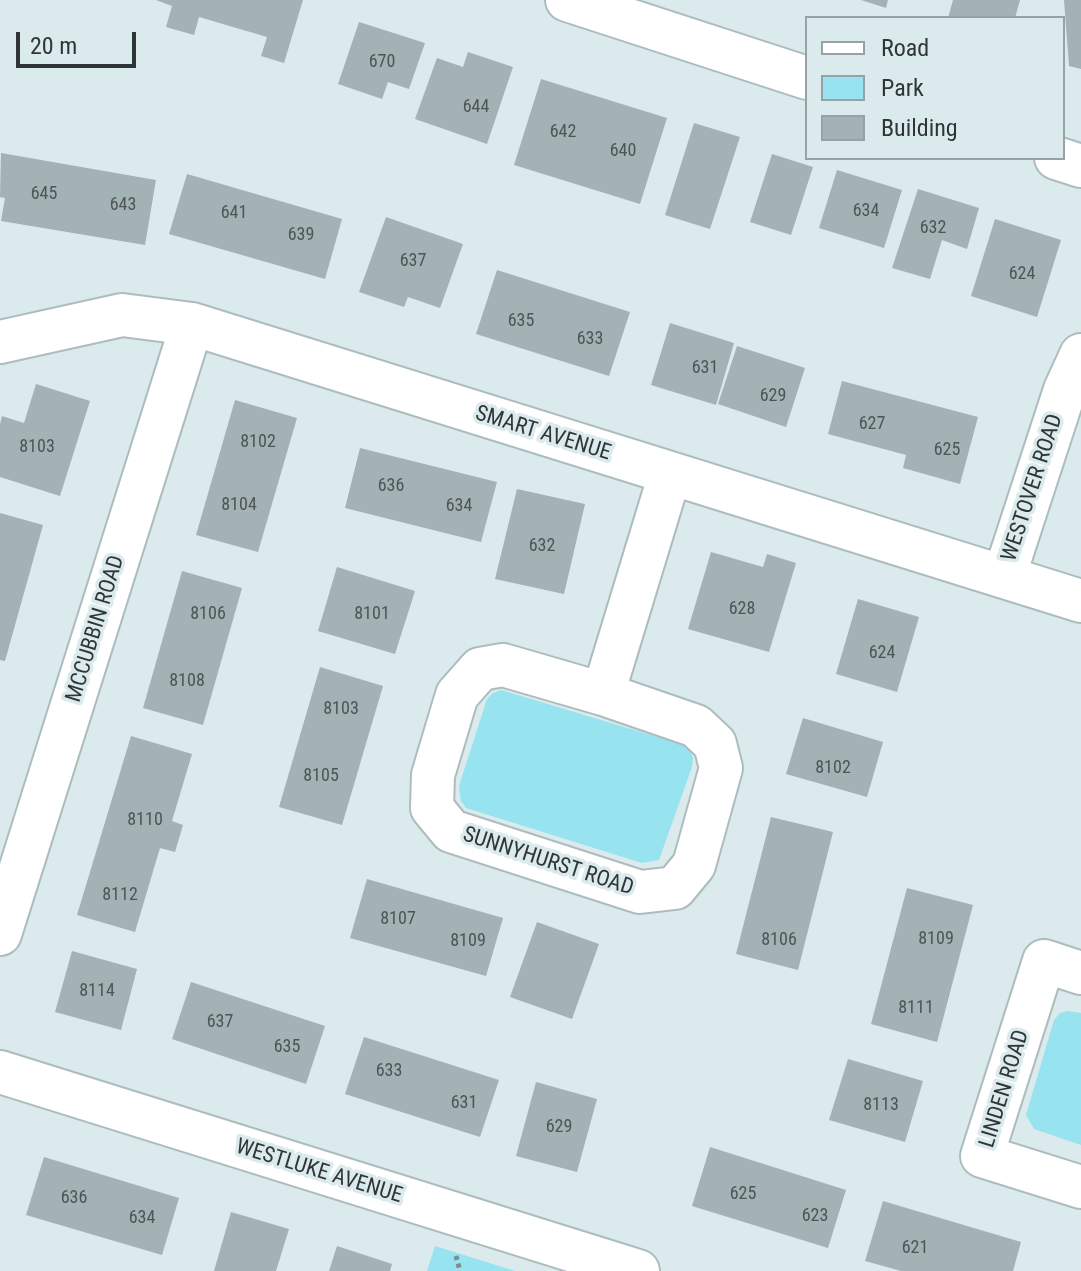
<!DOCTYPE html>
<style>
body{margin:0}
#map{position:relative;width:1081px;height:1271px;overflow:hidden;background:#dbeaed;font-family:"Roboto Condensed",sans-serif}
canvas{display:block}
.legend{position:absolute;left:805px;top:16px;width:260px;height:144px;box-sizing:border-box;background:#dbeaed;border:2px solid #97a2a4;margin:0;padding:10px 14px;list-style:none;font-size:24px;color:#303637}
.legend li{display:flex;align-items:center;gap:16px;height:40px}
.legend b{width:40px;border:2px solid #97a2a4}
.scale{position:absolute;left:16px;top:32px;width:120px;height:36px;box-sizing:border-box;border:4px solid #303637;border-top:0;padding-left:10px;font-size:24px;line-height:28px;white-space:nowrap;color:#303637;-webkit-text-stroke:6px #dbeaed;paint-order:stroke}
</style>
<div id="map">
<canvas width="1081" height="1271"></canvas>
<ul class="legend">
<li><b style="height:10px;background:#fff"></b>Road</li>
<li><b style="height:22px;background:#97e3ef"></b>Park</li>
<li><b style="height:22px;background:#a3b2b4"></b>Building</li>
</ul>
<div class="scale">20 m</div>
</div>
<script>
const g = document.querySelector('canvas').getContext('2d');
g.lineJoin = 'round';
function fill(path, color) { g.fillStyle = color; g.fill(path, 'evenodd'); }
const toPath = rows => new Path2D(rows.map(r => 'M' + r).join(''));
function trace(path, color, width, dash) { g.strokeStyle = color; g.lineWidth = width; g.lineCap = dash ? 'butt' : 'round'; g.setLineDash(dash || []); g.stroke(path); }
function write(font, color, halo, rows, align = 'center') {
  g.font = font + ' "Roboto Condensed",sans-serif'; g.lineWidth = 7; g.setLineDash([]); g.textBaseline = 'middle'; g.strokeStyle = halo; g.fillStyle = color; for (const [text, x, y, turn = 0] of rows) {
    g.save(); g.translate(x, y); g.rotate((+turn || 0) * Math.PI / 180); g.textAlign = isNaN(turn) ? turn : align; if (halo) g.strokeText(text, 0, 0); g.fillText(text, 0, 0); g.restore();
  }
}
fill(toPath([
 [501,690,681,744,690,750,693,758,692,767,659,860,642,863,466,808,461,801,459,786,487,699,493,693],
 [1068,1011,1081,1013,1081,1145,1034,1129,1026,1115,1054,1020,1060,1013],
 [435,1246,515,1271,427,1271]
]), '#97e3ef');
fill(toPath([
 [156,0,303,0,284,63,261,56,267,37,199,17,194,35,166,27,172,6],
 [861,0,888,0,886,8],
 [953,0,1020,0,1015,18,948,18],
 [1064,0,1081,0,1081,69,1069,66],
 [359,22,425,43,409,89,388,82,382,99,338,84],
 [468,52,513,67,487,144,415,119,437,58,463,67],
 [541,79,667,118,640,204,514,165],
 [694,123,740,137,710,229,665,215],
 [1,153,156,180,145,245,1,221,5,198,0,197],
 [772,154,813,167,791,235,750,222],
 [837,170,902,190,884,248,819,228],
 [187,174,342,219,325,279,169,234],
 [918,189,979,208,967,249,942,240,930,279,892,268],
 [386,217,463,244,440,308,408,297,404,307,359,292],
 [995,219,1061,240,1037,317,971,296],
 [497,270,630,312,609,376,476,334],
 [670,323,734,343,716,405,651,385],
 [737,346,805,368,786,427,718,404],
 [842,381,978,417,960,484,903,468,906,455,828,434],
 [36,384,90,401,60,496,0,477,0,424,2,416,24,423],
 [235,400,297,418,258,552,196,535],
 [360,448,497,482,481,542,345,508],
 [517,489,585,504,564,594,495,579],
 [0,513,43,525,5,661,0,660],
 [711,552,763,567,767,554,796,563,769,652,688,629],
 [337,567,415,591,395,654,318,631],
 [182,571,242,588,203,725,143,708],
 [858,599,919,617,897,692,836,674],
 [320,667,383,686,342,825,279,807],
 [803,718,883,742,867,797,786,774],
 [131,736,192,754,172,821,183,825,175,852,160,848,135,932,77,915],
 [771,817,833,832,798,970,736,954],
 [367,879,503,918,486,976,350,938],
 [907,888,973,905,937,1042,871,1024],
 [537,922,599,944,572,1019,510,997],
 [72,951,137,969,121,1030,55,1012],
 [191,982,325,1026,306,1084,172,1039],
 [364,1037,499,1080,480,1137,345,1094],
 [848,1059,923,1081,905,1142,829,1120],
 [536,1082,597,1099,577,1172,516,1156],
 [710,1147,846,1190,828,1248,692,1206],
 [44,1157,179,1198,162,1255,26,1215],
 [883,1201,1021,1242,1013,1271,901,1271,865,1261],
 [231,1212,289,1229,276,1271,214,1271],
 [337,1246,392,1264,390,1271,329,1271]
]), '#a3b2b4');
const minor = toPath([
 [567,0,807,78],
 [1056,158,1081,166],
 [0,342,122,315,192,324,1081,601],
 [1004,577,1065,390,1081,355],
 [503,665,603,694,696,726,715,744,721,768,694,865,675,888,640,892,451,831,432,808,433,775,457,695,480,669,503,665],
 [603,694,670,474],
 [0,934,192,324],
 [1081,973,1044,961,982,1156,1081,1187],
 [0,1072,638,1271]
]);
trace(minor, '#adbcbe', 46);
trace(toPath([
 [456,1256,460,1271]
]), '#818b8d', 5, [4, 4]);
trace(minor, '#fff', 42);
write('18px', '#4d5556', null, [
 ["670",382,62],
 ["644",476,107],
 ["642",563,132],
 ["640",623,151],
 ["645",44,194],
 ["643",123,205],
 ["634",866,211],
 ["641",234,213],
 ["632",933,228],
 ["639",301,235],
 ["637",413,261],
 ["624",1022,274],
 ["635",521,321],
 ["633",590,339],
 ["631",705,368],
 ["629",773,396],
 ["627",872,424],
 ["8102",258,442],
 ["8103",37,447],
 ["625",947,450],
 ["636",391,486],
 ["8104",239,505],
 ["634",459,506],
 ["632",542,546],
 ["628",742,609],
 ["8106",208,614],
 ["8101",372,614],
 ["624",882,653],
 ["8108",187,681],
 ["8103",341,709],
 ["8102",833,768],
 ["8105",321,776],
 ["8110",145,820],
 ["8112",120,895],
 ["8107",398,919],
 ["8109",936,939],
 ["8106",779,940],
 ["8109",468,941],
 ["8114",97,991],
 ["8111",916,1008],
 ["637",220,1022],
 ["635",287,1047],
 ["633",389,1071],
 ["631",464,1103],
 ["8113",881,1105],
 ["629",559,1127],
 ["625",743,1194],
 ["636",74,1198],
 ["623",815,1216],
 ["634",142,1218],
 ["621",915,1248]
]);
write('22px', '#303637', '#dbeaed', [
 ["SMART AVENUE",543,434,17],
 ["WESTOVER ROAD",1033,488,-72],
 ["MCCUBBIN ROAD",96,629,-73],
 ["SUNNYHURST ROAD",548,862,18],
 ["LINDEN ROAD",1005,1089,-73],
 ["WESTLUKE AVENUE",319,1172,17]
]);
</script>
